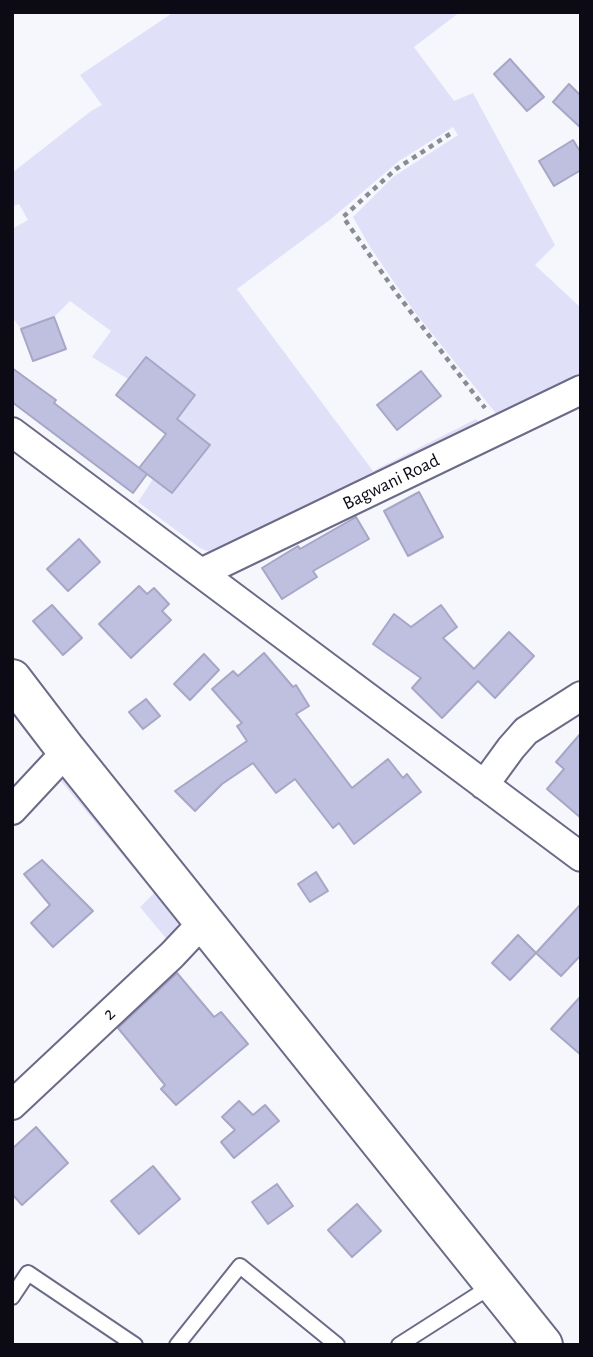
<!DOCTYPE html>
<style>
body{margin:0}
#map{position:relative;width:593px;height:1357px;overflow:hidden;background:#f6f6fd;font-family:"Alegreya Sans",sans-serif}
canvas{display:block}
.frame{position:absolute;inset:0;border:14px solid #0b0a15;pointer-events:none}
</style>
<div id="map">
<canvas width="593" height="1357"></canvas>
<div class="frame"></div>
</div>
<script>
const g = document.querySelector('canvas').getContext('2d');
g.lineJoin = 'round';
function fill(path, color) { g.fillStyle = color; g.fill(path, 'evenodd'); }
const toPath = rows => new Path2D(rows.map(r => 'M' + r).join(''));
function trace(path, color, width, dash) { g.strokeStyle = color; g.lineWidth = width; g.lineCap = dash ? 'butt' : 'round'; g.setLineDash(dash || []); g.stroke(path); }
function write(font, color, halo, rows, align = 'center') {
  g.font = font + ' "Alegreya Sans",sans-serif'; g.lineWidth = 5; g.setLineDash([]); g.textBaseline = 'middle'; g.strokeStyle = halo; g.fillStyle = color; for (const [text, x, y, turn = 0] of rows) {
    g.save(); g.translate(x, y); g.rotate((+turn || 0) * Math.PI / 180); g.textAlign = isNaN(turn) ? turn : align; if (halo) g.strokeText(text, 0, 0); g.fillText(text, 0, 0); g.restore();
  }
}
fill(toPath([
 [174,12,460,12,414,47,454,101,473,93,555,245,535,265,581,308,581,382,498,416,414,311,370,247,353,217,393,177,458,135,453,127,399,161,331,219,237,289,373,471,476,419,485,428,212,553,200,548,138,502,153,479,172,493,210,445,177,419,195,395,146,357,128,379,92,357,111,331,70,301,54,317,21,329,12,317,12,229,28,220,19,204,12,207,12,173,91,111,102,105,80,75],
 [58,768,183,912,182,930,169,942,140,907,154,893,56,775]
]), '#e1e0f9');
const building = toPath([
 [510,59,544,97,527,111,494,74,510,59],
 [569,84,581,96,581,128,553,102,569,84],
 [573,140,581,153,581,170,554,186,539,161,573,140],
 [54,317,66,349,33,361,21,329,54,317],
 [146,357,195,395,177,419,210,445,172,493,139,468,166,434,116,395,146,357],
 [12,368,56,400,54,403,147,474,133,493,12,402,12,368],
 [421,371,441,396,397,430,377,405,421,371],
 [419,492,443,537,408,556,384,511,419,492],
 [356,517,369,539,313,571,317,577,282,599,262,568,298,546,300,549,356,517],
 [79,539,100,562,68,591,47,569,79,539],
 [139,586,147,594,154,588,169,604,162,611,171,620,131,658,99,624,139,586],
 [52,605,82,638,63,655,33,621,52,605],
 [441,605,457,627,443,638,474,669,509,632,534,656,495,698,478,681,442,718,412,688,421,678,373,644,394,614,411,627,441,605],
 [264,653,293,687,296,685,309,706,296,714,352,788,388,759,403,778,407,774,421,792,354,844,339,823,333,828,295,779,276,793,253,763,222,784,195,811,175,791,247,741,237,726,242,723,212,689,233,671,238,676,264,653],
 [204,654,219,670,190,700,174,684,204,654],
 [146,699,160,716,143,729,129,712,146,699],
 [581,733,581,818,547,789,564,769,556,762,581,733],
 [42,860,93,911,53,947,31,923,50,905,24,874,42,860],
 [316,872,328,891,310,902,298,884,316,872],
 [581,904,581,955,561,976,536,953,581,904],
 [518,935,536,953,510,980,492,963,518,935],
 [177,973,214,1017,221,1012,248,1044,176,1105,161,1089,165,1085,118,1028,177,973],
 [581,996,581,1055,551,1029,581,996],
 [239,1101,253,1115,265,1105,279,1121,234,1158,221,1142,235,1130,222,1117,239,1101],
 [36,1127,68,1163,22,1205,12,1194,12,1149,36,1127],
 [153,1166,180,1199,139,1234,111,1201,153,1166],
 [277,1184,293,1206,268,1224,252,1202,277,1184],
 [357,1204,381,1231,352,1257,328,1230,357,1204]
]);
fill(building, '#bfbfdf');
trace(building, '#a7a6c6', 2);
const lane = toPath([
 [12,1297,28,1273,135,1345],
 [177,1345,240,1266,337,1345],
 [399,1345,493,1285]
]);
const street = toPath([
 [12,432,581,857],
 [201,573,581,390],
 [484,785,511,748,526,731,581,696],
 [12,810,67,751],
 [12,1105,172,955,204,921]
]);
const secondary = toPath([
 [12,679,67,751,543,1345]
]);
trace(lane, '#6b6a87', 18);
trace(street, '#6b6a87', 32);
trace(secondary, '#6b6a87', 42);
trace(toPath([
 [450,134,396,169,343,217,397,294,485,408]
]), '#8b8b93', 4.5, [5, 5]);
trace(lane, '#fff', 14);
trace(street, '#fff', 28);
trace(secondary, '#fff', 38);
write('19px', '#0b0a15', '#fff', [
 ["Bagwani Road",391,482,-26],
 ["2",109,1014,-43]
]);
</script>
